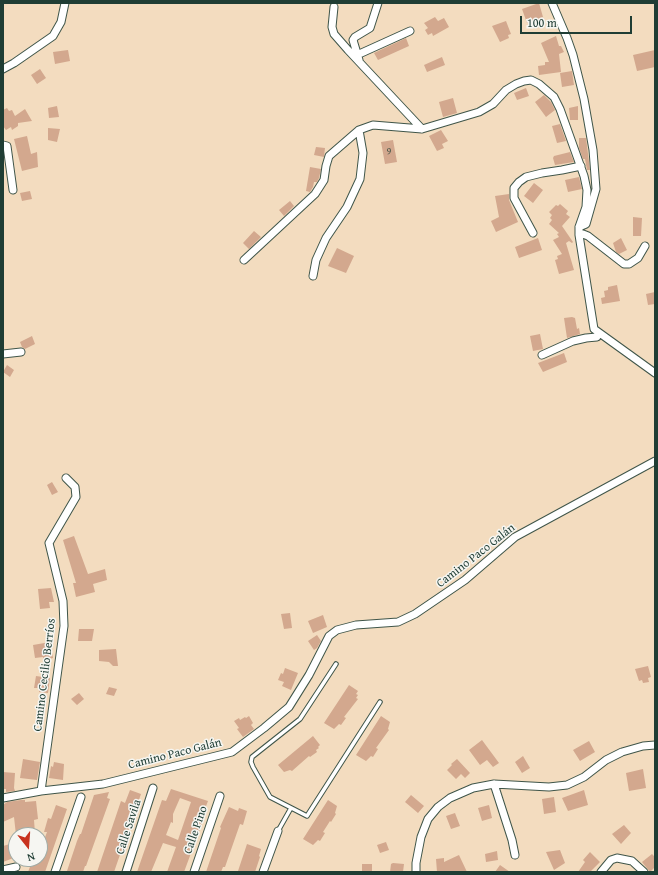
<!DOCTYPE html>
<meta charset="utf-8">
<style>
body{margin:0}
#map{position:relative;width:658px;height:875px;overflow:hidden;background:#f3dcbf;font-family:"Gentium Book Plus",serif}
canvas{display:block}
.frame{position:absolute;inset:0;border:4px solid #1f3d34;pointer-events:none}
.north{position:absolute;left:8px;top:827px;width:40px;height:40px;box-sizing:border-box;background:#f6f6f2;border:1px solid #a0aca6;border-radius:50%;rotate:163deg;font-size:11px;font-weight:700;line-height:16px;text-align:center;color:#1f3d34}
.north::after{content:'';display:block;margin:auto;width:14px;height:18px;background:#c8321e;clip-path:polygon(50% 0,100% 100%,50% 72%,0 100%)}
.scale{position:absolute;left:520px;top:16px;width:112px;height:18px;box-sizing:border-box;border:2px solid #1f3d34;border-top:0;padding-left:5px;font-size:12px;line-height:14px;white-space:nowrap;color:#1f3d34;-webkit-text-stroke:3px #f6f6f2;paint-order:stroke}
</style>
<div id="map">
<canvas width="658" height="875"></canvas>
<div class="frame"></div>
<div class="north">N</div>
<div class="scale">100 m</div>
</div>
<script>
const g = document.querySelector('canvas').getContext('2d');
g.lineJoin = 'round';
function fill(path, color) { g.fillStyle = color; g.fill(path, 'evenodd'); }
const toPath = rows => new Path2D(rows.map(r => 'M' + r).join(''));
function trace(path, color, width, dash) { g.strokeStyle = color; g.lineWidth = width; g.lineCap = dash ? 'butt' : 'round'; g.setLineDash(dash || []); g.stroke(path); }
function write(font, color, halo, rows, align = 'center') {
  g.font = font + ' "Gentium Book Plus",serif'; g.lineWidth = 3; g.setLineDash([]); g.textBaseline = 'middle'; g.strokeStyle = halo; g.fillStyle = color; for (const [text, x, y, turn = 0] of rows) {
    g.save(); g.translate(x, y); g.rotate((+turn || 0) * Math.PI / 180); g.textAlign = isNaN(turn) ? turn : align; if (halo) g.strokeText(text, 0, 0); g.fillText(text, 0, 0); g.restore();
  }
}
fill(toPath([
 [539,3,543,17,527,23,522,9],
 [435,17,438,21,444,18,449,27,433,36,432,33,428,35,425,30,428,28,424,23],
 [506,21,511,34,508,35,509,38,500,42,492,26],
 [556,36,559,46,561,46,564,52,559,54,561,72,539,75,538,66,545,65,545,62,549,62,541,43],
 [406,38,409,46,378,60,374,53],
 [68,50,70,61,55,64,53,52],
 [655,50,655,67,637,71,633,55],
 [442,57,445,65,427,72,424,65],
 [40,69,46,78,37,84,31,75],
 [572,71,574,85,562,87,560,73],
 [526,88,529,96,517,100,514,93],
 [544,95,551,102,555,110,546,117,535,102],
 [453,98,457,113,443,117,439,102],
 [57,106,59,117,49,118,48,108],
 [578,106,578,120,570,120,569,108],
 [7,108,9,111,12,110,15,116,25,109,32,121,18,123,18,126,12,130,11,127,6,130,3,126,3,110],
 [560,124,566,141,557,143,552,126],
 [48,128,60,129,57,142,48,140],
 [441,130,448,141,442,144,444,148,437,151,429,136],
 [27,136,31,154,37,152,38,167,22,171,14,139],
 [579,138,586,138,590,170,587,170,585,159,583,159,579,148],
 [393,140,397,162,385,164,381,142],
 [316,147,325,148,324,157,314,155],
 [570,152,574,162,555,165,553,158,554,156],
 [310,167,321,169,319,178,317,182,314,182,313,187,310,192,306,191],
 [579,177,582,189,568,192,565,180],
 [534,183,543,190,533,203,524,196],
 [30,191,32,199,22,201,20,193],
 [509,194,509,200,518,222,496,232,491,221,499,217,495,196],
 [290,201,294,206,284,216,279,210],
 [560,204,568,211,566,214,570,217,562,226,573,242,572,243,569,241,566,243,574,270,559,274,555,260,558,259,557,256,562,254,553,240,559,237,557,234,559,233,549,224,552,220,550,218,552,215,549,212,556,205,558,206],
 [633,217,642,218,641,236,633,236],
 [254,231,261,237,249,249,243,243],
 [538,238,542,250,519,258,515,247],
 [621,238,627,250,619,254,616,252,613,243],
 [337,248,354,256,346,273,328,266],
 [617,285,620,301,602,304,601,298,605,297,604,291,608,290,608,287],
 [655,292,655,304,648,305,646,294],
 [572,317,575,318,577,329,579,328,580,334,567,338,564,318],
 [540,334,543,349,533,351,530,336],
 [32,336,35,344,25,349,22,347,20,342],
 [564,353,567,362,543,372,538,363],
 [7,365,14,370,10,377,3,372],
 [52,482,58,492,52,495,47,485],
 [74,536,88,574,105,569,107,580,93,584,95,592,76,597,73,583,76,583,63,540],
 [51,588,54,602,49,602,50,608,40,609,38,589],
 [290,613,292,628,284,629,281,614],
 [323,615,327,627,313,633,308,621],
 [79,629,94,629,92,641,78,641],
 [317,635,321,641,317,648,314,650,308,641],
 [50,642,53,658,44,660,43,657,35,658,33,645],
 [116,649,118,666,113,666,109,662,99,661,99,650],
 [648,666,651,677,648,678,649,682,643,683,642,680,639,681,635,669],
 [285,668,298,673,291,690,282,686,284,682,278,680,281,673,283,674],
 [36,676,50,678,48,693,39,692,39,688,34,688],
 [349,685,358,691,356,694,358,695,356,698,358,699,344,717,346,718,341,725,339,724,334,729,324,723],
 [109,687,117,689,114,696,106,694],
 [79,693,84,699,77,705,71,699],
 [249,716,253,723,251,725,254,729,243,737,237,729,239,728,234,721,239,718,240,720,245,717,246,718],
 [381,716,390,722,388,729,389,730,376,748,378,749,373,757,371,756,366,761,356,755],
 [313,736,320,745,318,747,319,748,316,750,317,752,310,757,309,756,292,771,290,770,284,772,278,765],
 [482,740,499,763,493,767,487,760,480,765,469,750],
 [589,741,595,752,580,761,573,750],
 [523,756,530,768,522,773,515,762],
 [23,759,40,762,37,780,20,778],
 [457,759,470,773,465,778,461,774,456,779,447,770,452,765,451,764],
 [54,762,64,764,63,780,49,778,51,766,53,767],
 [643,769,646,788,629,791,626,773],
 [3,772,15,773,14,788,15,791,6,792,6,789,3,789],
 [171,789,208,801,203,814,204,818,184,872,167,872,176,847,163,843,151,872,137,872,162,800,166,801],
 [180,798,191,802,178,840,166,835,171,822,173,823,173,814],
 [130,790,141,794,114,872,97,872,121,801,125,803],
 [584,790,588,805,568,811,562,798],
 [109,792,107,798,110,799,86,866,85,866,83,872,67,871,77,841,80,834,81,834,94,795],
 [411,795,424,806,418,813,405,802],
 [554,797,556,812,544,814,542,799],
 [21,800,25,800,25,802,36,801,38,819,34,820,35,833,16,835,14,817,3,822,3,805,7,802],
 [328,800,337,806,335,813,336,814,331,822,330,821,323,832,325,833,320,841,318,840,313,845,303,839],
 [56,805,67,809,45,872,28,872,33,859,40,859,40,851,47,832,44,832,48,818,51,819],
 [489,805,492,818,482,821,478,808],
 [229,807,238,811,239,808,247,811,243,825,240,824,225,867,223,867,221,872,206,872,221,828,220,827],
 [455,813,460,826,451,829,446,816],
 [624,825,631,833,621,844,612,834],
 [16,839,16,857,3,862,3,846,10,844,10,841],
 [386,842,389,850,380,853,377,845],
 [247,844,261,849,259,856,260,857,255,872,238,871],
 [560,850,565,863,554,870,546,852],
 [497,851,498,860,486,862,485,854],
 [590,852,600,862,590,872,578,872,585,862,583,860],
 [652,854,655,857,655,867,650,872,642,862],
 [459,855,467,872,437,872,436,859,444,858,444,862],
 [393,863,404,864,403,872,390,872,391,864],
 [362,864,372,864,372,872,362,872],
 [500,865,510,872,495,872]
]), '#d3a88e');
const lane = toPath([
 [336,664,300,719,252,757,251,762,253,767,270,797,307,816,380,702],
 [278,831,291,808]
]);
const street = toPath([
 [552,3,567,38,573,55,584,99,593,150,596,189,586,224,579,227],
 [334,7,332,27,334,34,348,50,422,129],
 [357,55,410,31],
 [359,60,353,40,355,37,370,28,378,3],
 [3,69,14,63,53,36,61,22,65,3],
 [3,145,7,146,13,190],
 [533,233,514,198,514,188,519,182,526,177,542,173,562,170,581,166],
 [579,235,583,234,588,236,624,264,629,264,638,258,645,246],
 [244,260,315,194,324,180,326,166,329,156,359,130,373,125,422,129,479,112,493,104,506,90,516,84,524,81,531,80,539,84,554,97,560,109,584,176,587,190,586,207,579,227,579,235,594,329,655,373],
 [313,276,316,260,326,238,347,207,360,179,363,153,359,130],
 [3,354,21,352],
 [542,355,573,341,586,338,597,337,598,333],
 [494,784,512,840,515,855],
 [41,791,64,626,63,601,49,543,76,497,75,487,66,478],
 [3,798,41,791,103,784,232,752,264,728,289,707,309,675,329,636,337,630,356,625,398,622,415,614,465,580,515,537,655,461],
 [3,870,16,867],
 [55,872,81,797],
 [126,872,153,788],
 [194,872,220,796],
 [263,872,278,831],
 [416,872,416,863,421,837,428,819,438,807,450,798,473,788,494,784,549,787,567,785,584,777,606,760,622,752,643,746,655,745],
 [601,872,611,860,617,858,632,861,644,872]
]);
trace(lane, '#3f5549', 5.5);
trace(street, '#3f5549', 9);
trace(lane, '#fff', 3.5);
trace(street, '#fff', 7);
write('10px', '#4c584a', null, [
 ["9",389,152]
]);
write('12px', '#1f3d34', '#f6f6f2', [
 ["Camino Paco Galán",476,556,-38],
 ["Camino Cecilio Berríos",45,675,-83],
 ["Camino Paco Galán",175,754,-14],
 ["Calle Savila",129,827,-72],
 ["Calle Pino",196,830,-71]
]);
</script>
